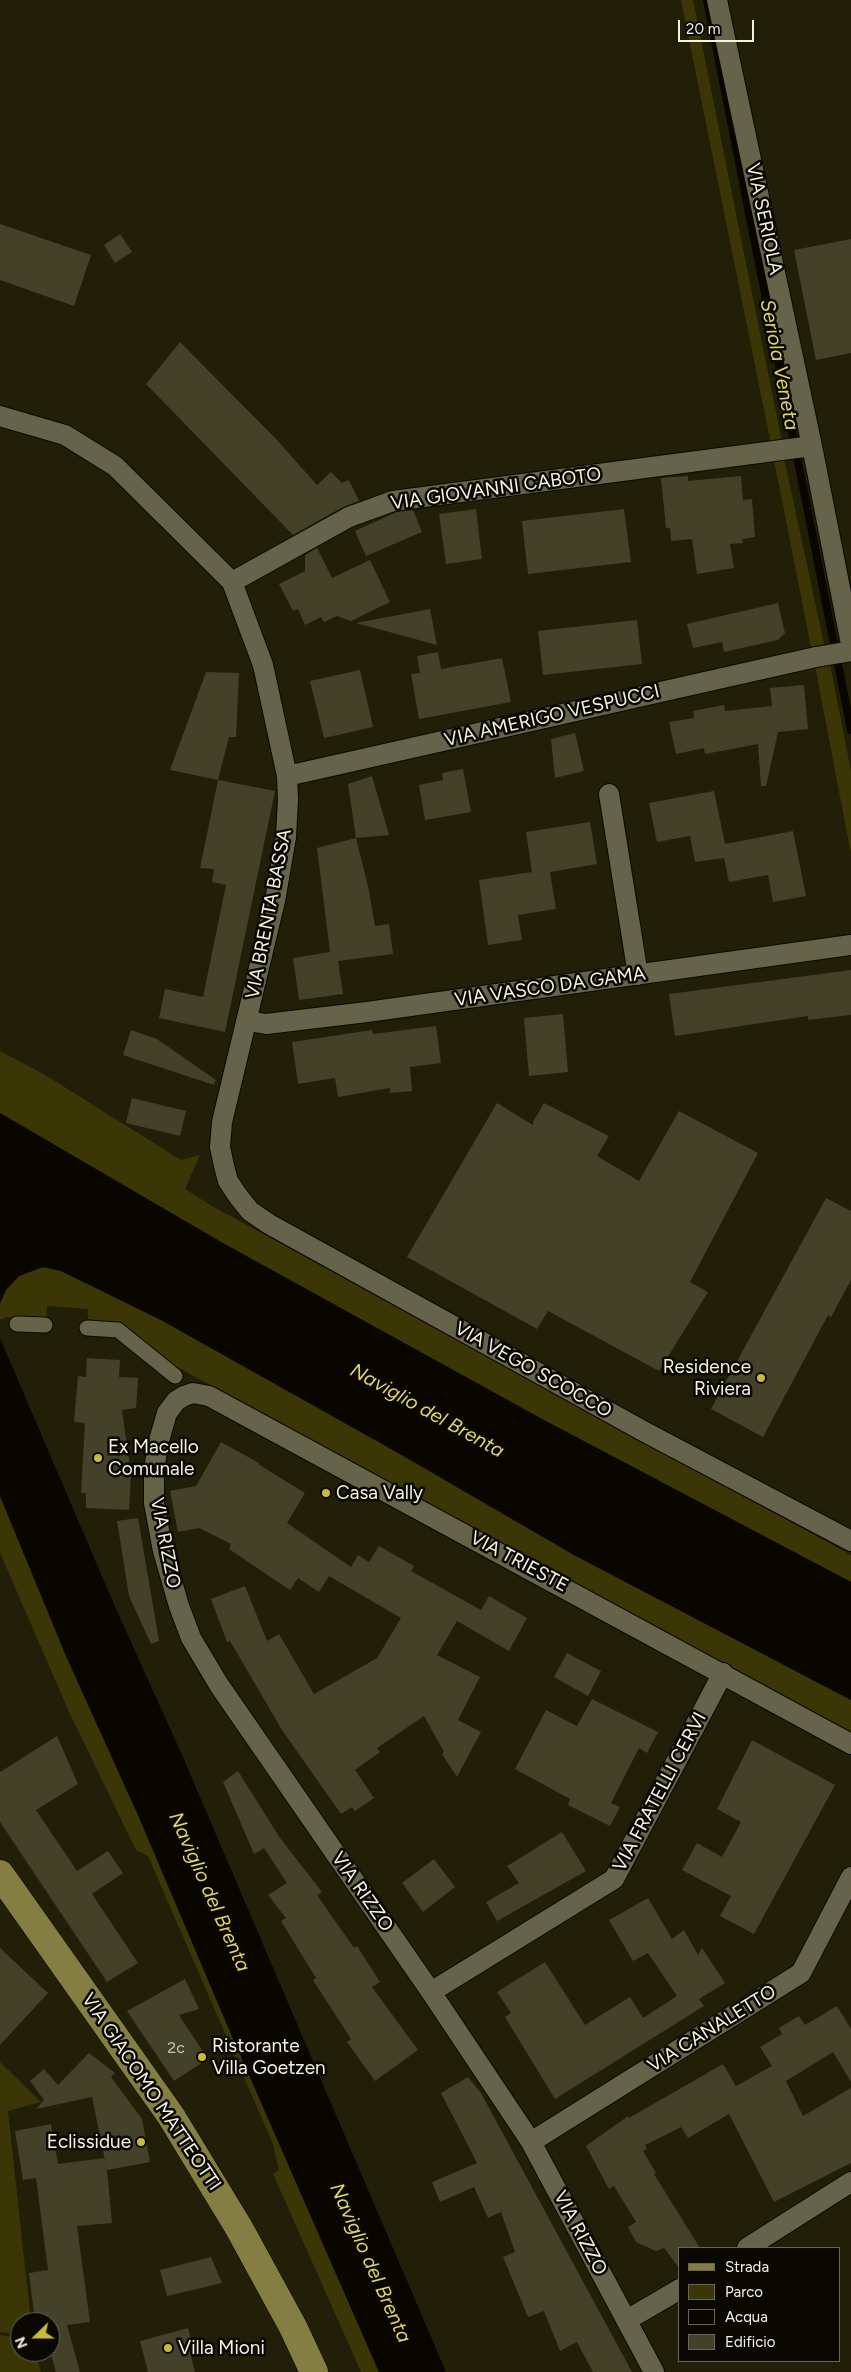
<!DOCTYPE html>
<style>
body{margin:0}
#map{position:relative;width:851px;height:2372px;overflow:hidden;background:#211f07;font-family:Figtree,sans-serif}
canvas{display:block}
.legend{position:absolute;left:678px;top:2247px;width:162px;height:115px;box-sizing:border-box;background:#090802;border:1px solid #67665c;margin:0;padding:6px 9px;list-style:none;font-size:15px;color:#f3f2e3}
.legend li{display:flex;align-items:center;gap:10px;height:25px}
.legend b{width:25px;border:1px solid #67665c}
.north{position:absolute;left:10px;top:2312px;width:50px;height:50px;box-sizing:border-box;background:#090802;border:1px solid #67665c;border-radius:50%;rotate:248deg;font-size:14px;font-weight:700;line-height:20px;text-align:center;color:#f3f2e3}
.north::after{content:'';display:block;margin:auto;width:18px;height:22px;background:#c8bb3b;clip-path:polygon(50% 0,100% 100%,50% 72%,0 100%)}
.scale{position:absolute;left:678px;top:20px;width:76px;height:22px;box-sizing:border-box;border:2px solid #f3f2e3;border-top:0;padding-left:6px;font-size:15px;line-height:18px;white-space:nowrap;color:#f3f2e3;-webkit-text-stroke:4px #090802;paint-order:stroke}
</style>
<div id="map">
<canvas width="851" height="2372"></canvas>
<ul class="legend">
<li><b style="height:6px;background:#847e42"></b>Strada</li>
<li><b style="height:14px;background:#3b3605"></b>Parco</li>
<li><b style="height:14px;background:#090600"></b>Acqua</li>
<li><b style="height:14px;background:#434128"></b>Edificio</li>
</ul>
<div class="north">N</div>
<div class="scale">20 m</div>
</div>
<script>
const g = document.querySelector('canvas').getContext('2d');
g.lineJoin = 'round';
function fill(path, color) { g.fillStyle = color; g.fill(path, 'evenodd'); }
const toPath = rows => new Path2D(rows.map(r => 'M' + r).join(''));
function trace(path, color, width, dash) { g.strokeStyle = color; g.lineWidth = width; g.lineCap = dash ? 'butt' : 'round'; g.setLineDash(dash || []); g.stroke(path); }
function write(font, color, halo, rows, align = 'center') {
  g.font = font + ' Figtree,sans-serif'; g.lineWidth = 5; g.setLineDash([]); g.textBaseline = 'middle'; g.strokeStyle = halo; g.fillStyle = color; for (const [text, x, y, turn = 0] of rows) {
    g.save(); g.translate(x, y); g.rotate((+turn || 0) * Math.PI / 180); g.textAlign = isNaN(turn) ? turn : align; if (halo) g.strokeText(text, 0, 0); g.fillText(text, 0, 0); g.restore();
  }
}
fill(toPath([
 [681,0,693,0,782,442,771,444],
 [784,458,824,644,811,647,774,460],
 [830,664,851,771,851,854,815,666],
 [0,1051,47,1076,181,1160,200,1155,185,1189,212,1206,851,1555,851,1582,542,1419,221,1242,0,1113],
 [43,1267,61,1271,161,1320,400,1454,574,1555,847,1698,851,1700,851,1732,166,1361,118,1325,88,1319,88,1309,47,1306,46,1320,6,1317,0,1320,0,1303,6,1290,19,1276],
 [0,1496,66,1656,138,1815,228,2027,379,2372,361,2372,273,2174,279,2170,273,2144,148,1856,136,1850,70,1714,0,1553],
 [0,2062,41,2102,8,2111,31,2322,20,2322,20,2334,0,2332],
 [0,2335,20,2338,20,2352,35,2352,41,2372,0,2372]
]), '#3b3605');
fill(toPath([
 [0,1113,221,1242,542,1419,851,1582,851,1700,574,1555,400,1454,161,1320,61,1271,43,1267,19,1276,6,1290,0,1303],
 [0,1338,116,1609,182,1755,446,2372,379,2372,228,2027,138,1815,66,1656,0,1496]
]), '#090600');
trace(toPath([
 [707,0,851,730]
]), '#090600', 8);
fill(toPath([
 [0,224,91,255,74,306,0,280],
 [120,234,132,252,115,263,104,245],
 [851,239,851,353,816,360,794,250],
 [180,342,277,440,317,485,331,472,342,483,349,480,359,501,343,507,293,535,146,384],
 [688,476,688,481,741,476,743,500,752,499,755,537,742,539,743,543,730,544,734,568,697,574,692,539,671,541,670,528,666,528,661,478],
 [476,509,482,559,446,564,439,514],
 [624,509,631,562,528,574,522,521],
 [413,510,422,532,366,556,355,531,397,512],
 [317,548,332,578,370,560,390,602,351,621,337,616,324,622,321,617,305,625,298,609,293,611,279,584,305,571,305,555],
 [778,603,785,633,778,640,724,652,722,642,693,648,687,624],
 [430,609,437,645,356,623],
 [637,620,642,664,543,675,538,631],
 [438,652,441,669,502,658,511,702,419,719,411,674,420,673,417,656],
 [360,670,373,727,324,738,310,681],
 [206,672,239,673,236,737,229,737,218,780,170,770],
 [804,685,808,729,778,732,766,786,761,786,758,744,705,754,704,748,676,754,669,722,694,718,693,711,724,705,725,711,772,706,770,688],
 [575,733,584,771,555,778,551,739],
 [463,769,471,812,425,820,419,785,443,780,442,773],
 [372,776,389,835,356,838,348,784],
 [218,780,275,791,225,1032,159,1018,165,989,203,997,226,885,212,882,214,869,200,868],
 [714,791,725,844,793,831,806,896,773,902,768,875,729,882,724,858,695,862,690,836,657,842,649,803],
 [590,822,597,864,550,872,556,909,518,915,522,940,488,945,479,880,532,872,526,832],
 [356,838,368,886,375,926,389,924,393,954,338,961,343,994,299,1000,293,958,330,952,317,848],
 [851,970,851,1015,808,1020,808,1016,675,1036,669,994],
 [563,1014,568,1072,529,1076,524,1018],
 [436,1026,441,1063,410,1067,412,1091,390,1093,390,1088,338,1097,335,1078,298,1084,292,1042,372,1030,373,1034],
 [131,1030,157,1039,216,1080,214,1085,123,1055],
 [132,1098,186,1111,180,1136,126,1123],
 [497,1103,533,1125,533,1122,544,1103,609,1136,597,1156,639,1181,679,1111,758,1153,690,1282,708,1292,659,1371,548,1311,537,1329,407,1257],
 [826,1198,851,1211,851,1280,831,1317,828,1315,763,1437,711,1409],
 [87,1358,120,1360,119,1377,138,1378,136,1408,122,1410,131,1474,129,1510,86,1508,86,1493,81,1493,85,1423,74,1422,78,1376,86,1377],
 [221,1442,259,1463,258,1464,305,1493,287,1523,351,1567,358,1555,369,1562,379,1546,414,1566,411,1571,481,1610,489,1596,527,1618,509,1651,457,1621,437,1655,480,1677,458,1720,481,1732,457,1777,442,1754,444,1752,424,1716,377,1748,380,1752,355,1770,374,1798,355,1811,352,1807,341,1814,282,1730,230,1641,227,1642,211,1599,245,1586,267,1641,279,1634,314,1694,377,1658,401,1618,329,1576,319,1592,298,1578,290,1590,229,1549,231,1544,199,1528,178,1532,170,1491,196,1486],
 [138,1518,159,1641,151,1644,129,1596,117,1521],
 [567,1653,601,1671,588,1696,554,1677],
 [592,1699,658,1732,647,1753,639,1748,611,1803,620,1807,610,1826,568,1805,570,1799,515,1769,546,1710,577,1726],
 [57,1736,78,1784,36,1810,77,1871,108,1851,123,1873,92,1894,138,1963,107,1982,0,1822,0,1772],
 [752,1740,835,1785,754,1934,720,1916,731,1896,682,1870,697,1843,722,1857,741,1822,717,1809],
 [238,1771,280,1838,322,1892,317,1895,354,1948,357,1946,380,1982,372,1987,418,2050,375,2081,347,2042,351,2039,313,1980,316,1978,281,1921,286,1918,268,1895,287,1883,264,1848,254,1854,223,1782],
 [562,1832,586,1871,497,1921,486,1902,519,1883,507,1866],
 [434,1859,455,1887,423,1912,402,1883],
 [648,1898,672,1939,684,1930,698,1955,702,1948,725,1983,699,1999,704,2006,555,2099,505,2017,511,2013,497,1992,545,1962,585,2025,630,1997,643,2018,677,1996,648,1953,633,1961,609,1920],
 [0,1948,48,1993,0,2045],
 [185,1979,199,2009,179,2015,208,2059,174,2081,127,2011],
 [837,2006,851,2029,851,2082,833,2052,786,2081,803,2116,851,2088,851,2163,774,2202,729,2114,688,2138,681,2127,645,2145,647,2149,643,2151,656,2173,654,2174,700,2248,680,2248,680,2269,664,2248,656,2251,636,2242,628,2227,636,2222,614,2186,609,2189,586,2146,628,2116,629,2118,723,2064,736,2086,772,2066,760,2047,782,2034,779,2028,799,2016,805,2025],
 [89,2053,115,2073,111,2077,142,2119,150,2162,107,2170,92,2097,36,2109,44,2100,30,2081,44,2069,58,2085],
 [468,2077,481,2093,632,2372,593,2372,577,2342,560,2351,544,2311,528,2317,503,2257,515,2252,501,2212,488,2218,474,2187,440,2202,432,2182,477,2163,441,2093],
 [51,2124,58,2164,105,2158,108,2180,112,2223,77,2226,90,2322,67,2325,80,2372,56,2372,50,2351,50,2322,35,2322,29,2273,48,2270,36,2178,23,2180,15,2131],
 [211,2257,222,2283,167,2296,160,2270],
 [188,2328,195,2355,191,2356,195,2372,148,2372,140,2341]
]), '#434128');
const pedestrian = toPath([
 [17,1324,45,1325],
 [87,1328,118,1330,175,1376]
]);
const minor = toPath([
 [717,0,812,446,851,644],
 [0,416,65,435,115,466,232,582,263,665,287,776,288,799,286,837,275,901,222,1122,220,1147,224,1166,228,1181,238,1196,250,1211,269,1224,645,1432,851,1541],
 [232,582,349,517,393,501,812,446],
 [287,776,816,657,851,651],
 [609,794,638,975],
 [248,1021,266,1024,367,1012,851,945],
 [431,1992,614,1879,723,1673],
 [531,2142,801,1973,851,1877],
 [747,2248,851,2182],
 [627,2320,680,2289],
 [654,2372,531,2142,431,1992,219,1685,191,1638,179,1606,163,1551,154,1503,154,1471,158,1444,167,1413,176,1401,184,1396,193,1393,209,1396,851,1744]
]);
const primary = toPath([
 [0,1874,171,2116,239,2228,293,2327,314,2372]
]);
trace(pedestrian, '#0b0800', 17);
trace(minor, '#0b0800', 22);
trace(primary, '#0b0800', 29);
trace(pedestrian, '#65634a', 15);
trace(minor, '#65634a', 20);
trace(primary, '#847e42', 28);
for (const [x, y, r, color] of [
 [761,1378,5,"#c8bb3b"],
 [98,1458,5,"#c8bb3b"],
 [326,1493,5,"#c8bb3b"],
 [202,2057,5,"#c8bb3b"],
 [141,2142,5,"#c8bb3b"],
 [168,2348,5,"#c8bb3b"]
]) { const dot = new Path2D(); dot.arc(x, y, r, 0, 2 * Math.PI); g.fillStyle = color; g.fill(dot); trace(dot, '#090802', 2); }
write('16px', '#c7c6b4', null, [
 ["2c",176,2048]
]);
write('19px', '#f3f2e3', '#090802', [
 ["VIA SERIOLA",764,219,78],
 ["VIA GIOVANNI CABOTO",496,489,-8],
 ["VIA AMERIGO VESPUCCI",552,716,-13],
 ["VIA BRENTA BASSA",269,914,-79],
 ["VIA VASCO DA GAMA",550,987,-8],
 ["VIA VEGO SCOCCO",533,1370,29],
 ["VIA RIZZO",165,1543,79],
 ["VIA TRIESTE",519,1562,28],
 ["VIA FRATELLI CERVI",660,1792,-62],
 ["VIA RIZZO",362,1892,55],
 ["VIA CANALETTO",712,2029,-32],
 ["VIA GIACOMO MATTEOTTI",151,2092,56],
 ["VIA RIZZO",580,2233,62]
]);
write('19px', '#f3f2e3', '#090802', [
 ["Residence",751,1367,"right"],
 ["Riviera",751,1389,"right"],
 ["Ex Macello",108,1447],
 ["Comunale",108,1469],
 ["Casa Vally",336,1493],
 ["Ristorante",212,2046],
 ["Villa Goetzen",212,2068],
 ["Eclissidue",131,2142,"right"],
 ["Villa Mioni",178,2348]
], 'left');
write('italic 20px', '#e0d569', '#090802', [
 ["Seriola Veneta",779,365,79],
 ["Naviglio del Brenta",427,1411,29],
 ["Naviglio del Brenta",209,1892,66],
 ["Naviglio del Brenta",370,2263,66]
]);
</script>
